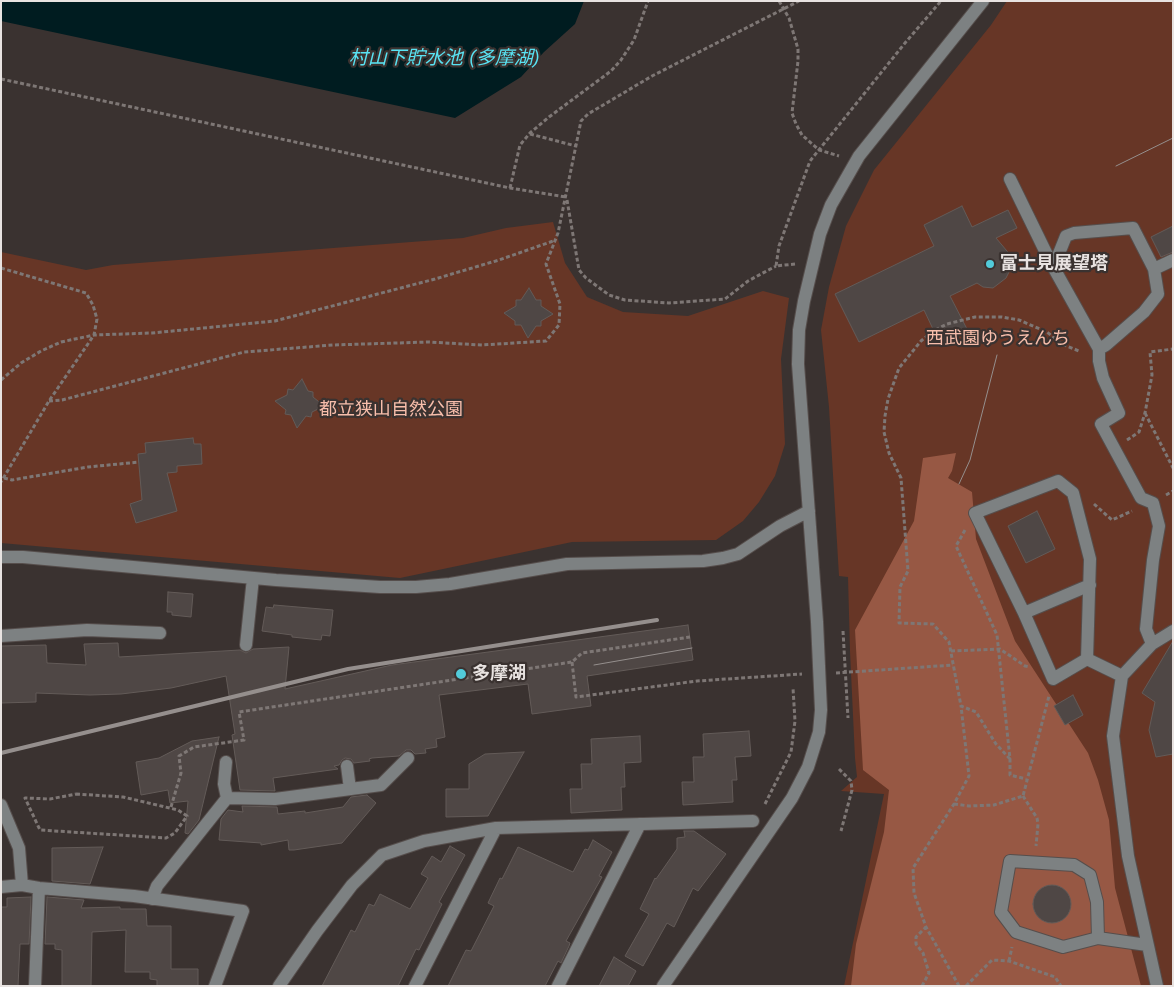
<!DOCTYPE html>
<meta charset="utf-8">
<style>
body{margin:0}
#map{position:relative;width:1174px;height:987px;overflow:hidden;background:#3a3230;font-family:"Work Sans",sans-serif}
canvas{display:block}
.frame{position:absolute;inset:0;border:2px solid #e8e3e1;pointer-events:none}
</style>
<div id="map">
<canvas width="1174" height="987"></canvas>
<div class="frame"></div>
</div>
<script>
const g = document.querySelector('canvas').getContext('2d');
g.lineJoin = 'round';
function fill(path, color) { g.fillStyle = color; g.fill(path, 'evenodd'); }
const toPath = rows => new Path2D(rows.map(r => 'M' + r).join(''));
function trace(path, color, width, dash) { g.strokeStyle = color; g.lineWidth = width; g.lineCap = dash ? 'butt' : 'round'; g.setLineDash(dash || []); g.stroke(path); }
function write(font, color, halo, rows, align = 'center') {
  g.font = font + ' "Work Sans","Noto Sans JP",sans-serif'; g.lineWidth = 4.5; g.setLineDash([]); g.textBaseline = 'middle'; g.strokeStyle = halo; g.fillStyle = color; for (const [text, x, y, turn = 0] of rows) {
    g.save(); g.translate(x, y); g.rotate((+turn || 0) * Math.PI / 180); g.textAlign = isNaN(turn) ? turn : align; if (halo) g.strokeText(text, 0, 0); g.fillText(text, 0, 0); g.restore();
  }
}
fill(toPath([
 [1007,1,1173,1,1173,986,844,986,884,794,841,791,857,777,855,758,850,651,848,577,839,576,829,407,821,330,829,287,846,226,874,170,991,25],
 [553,222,565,263,587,297,623,312,688,316,763,291,789,298,781,359,785,444,775,476,759,502,743,521,716,540,572,542,400,578,1,543,1,252,86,270,113,265,463,238,506,228]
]), '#673626');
fill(toPath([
 [956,453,952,471,948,478,972,492,976,539,1015,641,1088,753,1098,780,1109,820,1115,888,1141,986,851,986,856,944,884,832,889,790,863,770,855,630,914,521,923,458]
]), '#975844');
fill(toPath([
 [1,1,584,1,575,24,544,52,521,77,455,118,1,21]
]), '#001c20');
const building = toPath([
 [962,206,972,227,1008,210,1017,228,996,238,1012,257,1011,268,1006,278,993,288,983,287,977,283,950,296,968,331,941,346,924,310,859,342,835,294,934,246,924,225,962,206],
 [1173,226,1173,252,1161,257,1151,237,1173,226],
 [529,288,536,300,541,300,541,306,553,314,541,321,541,326,536,326,528,338,521,325,515,325,515,321,504,313,516,306,516,300,521,300,529,288],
 [302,379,308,391,313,392,313,397,324,406,312,412,311,417,306,416,297,428,291,415,285,414,286,410,275,401,287,395,288,389,293,390,302,379],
 [193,438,194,444,201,444,202,464,177,466,177,472,167,473,177,511,136,523,130,504,142,500,138,454,146,453,145,443,193,438],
 [1037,511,1055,549,1026,563,1008,526,1037,511],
 [168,592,193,594,191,617,172,615,172,612,167,612,168,592],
 [274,605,333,610,330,636,322,635,321,640,292,637,292,635,262,631,266,607,273,608,274,605],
 [688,625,693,660,587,676,591,706,532,714,528,684,439,695,445,737,436,739,437,747,425,749,426,753,415,754,411,750,406,750,399,756,372,758,369,759,370,761,354,763,351,759,345,758,342,760,339,765,334,766,338,769,273,778,275,791,240,790,232,735,235,734,226,676,171,688,121,694,90,695,36,693,36,702,1,703,1,646,46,645,47,663,86,665,84,644,118,643,119,657,240,650,246,653,253,649,289,647,285,689,392,665,688,625],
 [1173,641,1173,754,1156,757,1149,730,1155,702,1142,693,1173,641],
 [1073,695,1083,715,1065,725,1054,706,1073,695],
 [749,731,751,756,735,757,737,780,732,780,733,802,683,805,682,782,694,782,693,757,704,757,703,734,749,731],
 [640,736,641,762,624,763,625,787,621,787,622,810,571,813,570,789,582,789,581,764,592,764,591,739,640,736],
 [219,737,199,820,188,834,185,833,188,801,170,803,168,790,141,795,136,762,159,758,192,741,219,737],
 [524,752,488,816,446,817,446,789,469,789,469,764,485,754,524,752],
 [367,795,376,803,342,843,294,850,289,850,288,840,261,845,261,843,219,840,221,819,228,810,243,812,242,806,277,807,278,814,305,811,305,813,343,807,351,797,367,795],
 [684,831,694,831,726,854,698,891,693,888,674,927,667,923,643,966,625,956,649,914,640,909,655,878,656,879,677,849,677,838,685,837,684,831],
 [593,840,612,852,599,876,602,877,566,941,570,943,569,946,561,963,558,961,545,986,448,986,466,950,471,951,494,906,488,903,500,878,502,879,518,847,573,872,585,849,588,850,593,840],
 [450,846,465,855,439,902,442,904,419,950,416,949,398,986,322,986,351,930,355,932,369,904,374,906,380,894,410,909,428,878,421,874,432,856,441,862,450,846],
 [103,847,90,884,52,881,52,848,103,847],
 '1033 904a19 19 0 1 1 38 0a19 19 0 1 1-38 0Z',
 [31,897,29,944,20,944,18,986,1,986,1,907,7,907,7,898,31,897],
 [47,897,84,900,81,908,120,907,120,909,146,909,147,926,171,926,171,969,198,969,198,986,157,986,157,980,150,979,150,972,125,972,126,930,92,932,91,986,62,986,62,950,55,949,55,944,45,944,47,897],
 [614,957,636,971,628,986,599,986,614,957]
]);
fill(building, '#4f4745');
trace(building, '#635b58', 1);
const minor = toPath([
 [1010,179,1051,263,1099,349],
 [1051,263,1056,261,1066,236,1074,233,1133,228,1154,269,1158,294,1144,312,1106,345,1099,349,1099,361,1103,378,1119,413,1101,424,1141,498,1153,503,1159,526,1153,560,1146,629,1152,644],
 [1154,269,1173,260],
 [1,557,23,557,276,580,380,587,416,587,450,584,567,564,703,561,723,558,738,554,780,526,809,511],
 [1024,613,1090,585],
 [1,636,87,630,160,633],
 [246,645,253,578],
 [1087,659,1090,559,1073,493,1058,481,975,513,1024,613,1053,679,1087,659,1122,676],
 [226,762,224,784,227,798],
 [347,766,350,789],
 [1,805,19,848,22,885],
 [1,887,22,885,39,888,134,896,243,911,215,986],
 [152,899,157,886,227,798,275,799,381,785,408,758],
 [1098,938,1097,902,1090,875,1074,865,1010,861,1001,912,1016,932,1063,947,1098,938,1147,945],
 [35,986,39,888],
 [279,986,317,931,352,885,382,855,424,841,496,828,753,821],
 [415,986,496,828],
 [558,986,640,824],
 [663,986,792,798,808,767,819,732,821,710,817,622,798,364,799,330,804,301,820,234,831,205,859,156,983,1],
 [1157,986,1128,856,1113,736,1122,676,1152,644,1173,631]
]);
trace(minor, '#564e4c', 14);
trace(toPath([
 [779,1,789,18,798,49,798,61,792,113,796,124,802,135,819,150,839,156],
 [1,79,510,188,566,197],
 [530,134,576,146],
 [510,188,520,145,530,133,549,117,611,71,621,60,634,40,648,1],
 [567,200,579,270,586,278,609,295,625,300,669,303,725,299,748,281,776,266],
 [795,264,776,266,779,246,810,161,905,43,941,1],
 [1,268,86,293,93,305,97,319,94,335,49,401,1,482],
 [1,380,21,363,41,351,61,342,94,335,152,333,275,321,435,279,499,260,556,240],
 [49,401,62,400,244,352,333,345,428,342,482,345,546,341,559,325,560,304,546,264,558,233,581,121,588,114,652,76,799,1],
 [1145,413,1173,468],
 [1127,440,1139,432,1145,413,1152,375,1150,352,1173,349],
 [4,478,12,480,88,467,139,462],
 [1166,495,1173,491],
 [1094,504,1112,520,1132,511],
 [965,530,956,546,997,635,1010,759,1010,775,1026,779],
 [843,631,848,718],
 [951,651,1000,649,1025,666,1030,667],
 [572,662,576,697,697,681,802,674],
 [836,673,953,665],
 [1010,759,996,744,976,712,961,706,949,642,933,624,899,623,900,587,908,571,901,478,889,453,884,432,885,416,888,399,899,368,921,341,933,331,947,324,975,317,1002,317,1019,320,1047,332,1062,344,1079,351],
 [839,769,851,781,852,790,841,831],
 [76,794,123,797,178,810,187,816,175,833,166,838,40,830,25,798,50,799,76,794],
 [1023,796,1037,818,1038,824,1036,846],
 [765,804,791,752,795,721,793,688],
 [954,804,969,806,994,805,1023,796,1049,696],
 [171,807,181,773,179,756,194,747,244,740,239,712,572,662,582,653,690,637],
 [1009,961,1012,947],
 [922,986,929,973,923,953,916,944,916,937,926,927],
 [959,986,926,927,914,893,913,868,954,804,969,776,961,706],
 [966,986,992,960,1009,961,1055,977,1061,986]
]), '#7e7775', 3, [4, 2.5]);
trace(minor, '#7d8182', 12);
trace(toPath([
 [1116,166,1173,138],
 [959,484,970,460,997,355],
 [594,665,692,648]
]), '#958f8d', 1);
trace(toPath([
 [1,753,348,669,657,620]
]), '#958f8d', 4);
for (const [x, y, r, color] of [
 [990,264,5,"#52cbda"],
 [461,674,6,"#52cbda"]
]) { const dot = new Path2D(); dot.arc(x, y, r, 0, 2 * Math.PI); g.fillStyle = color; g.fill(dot); trace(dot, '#3a3230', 2); }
write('bold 18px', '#e8e3e1', '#3a3230', [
 ["富士見展望塔",1000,264],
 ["多摩湖",472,674]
], 'left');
write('18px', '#f8beab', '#3a3230', [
 ["西武園ゆうえんち",998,339],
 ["都立狭山自然公園",391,410]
]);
write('italic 19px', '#59e3f3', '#3a3230', [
 ["村山下貯水池 (多摩湖)",444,58]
]);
</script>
